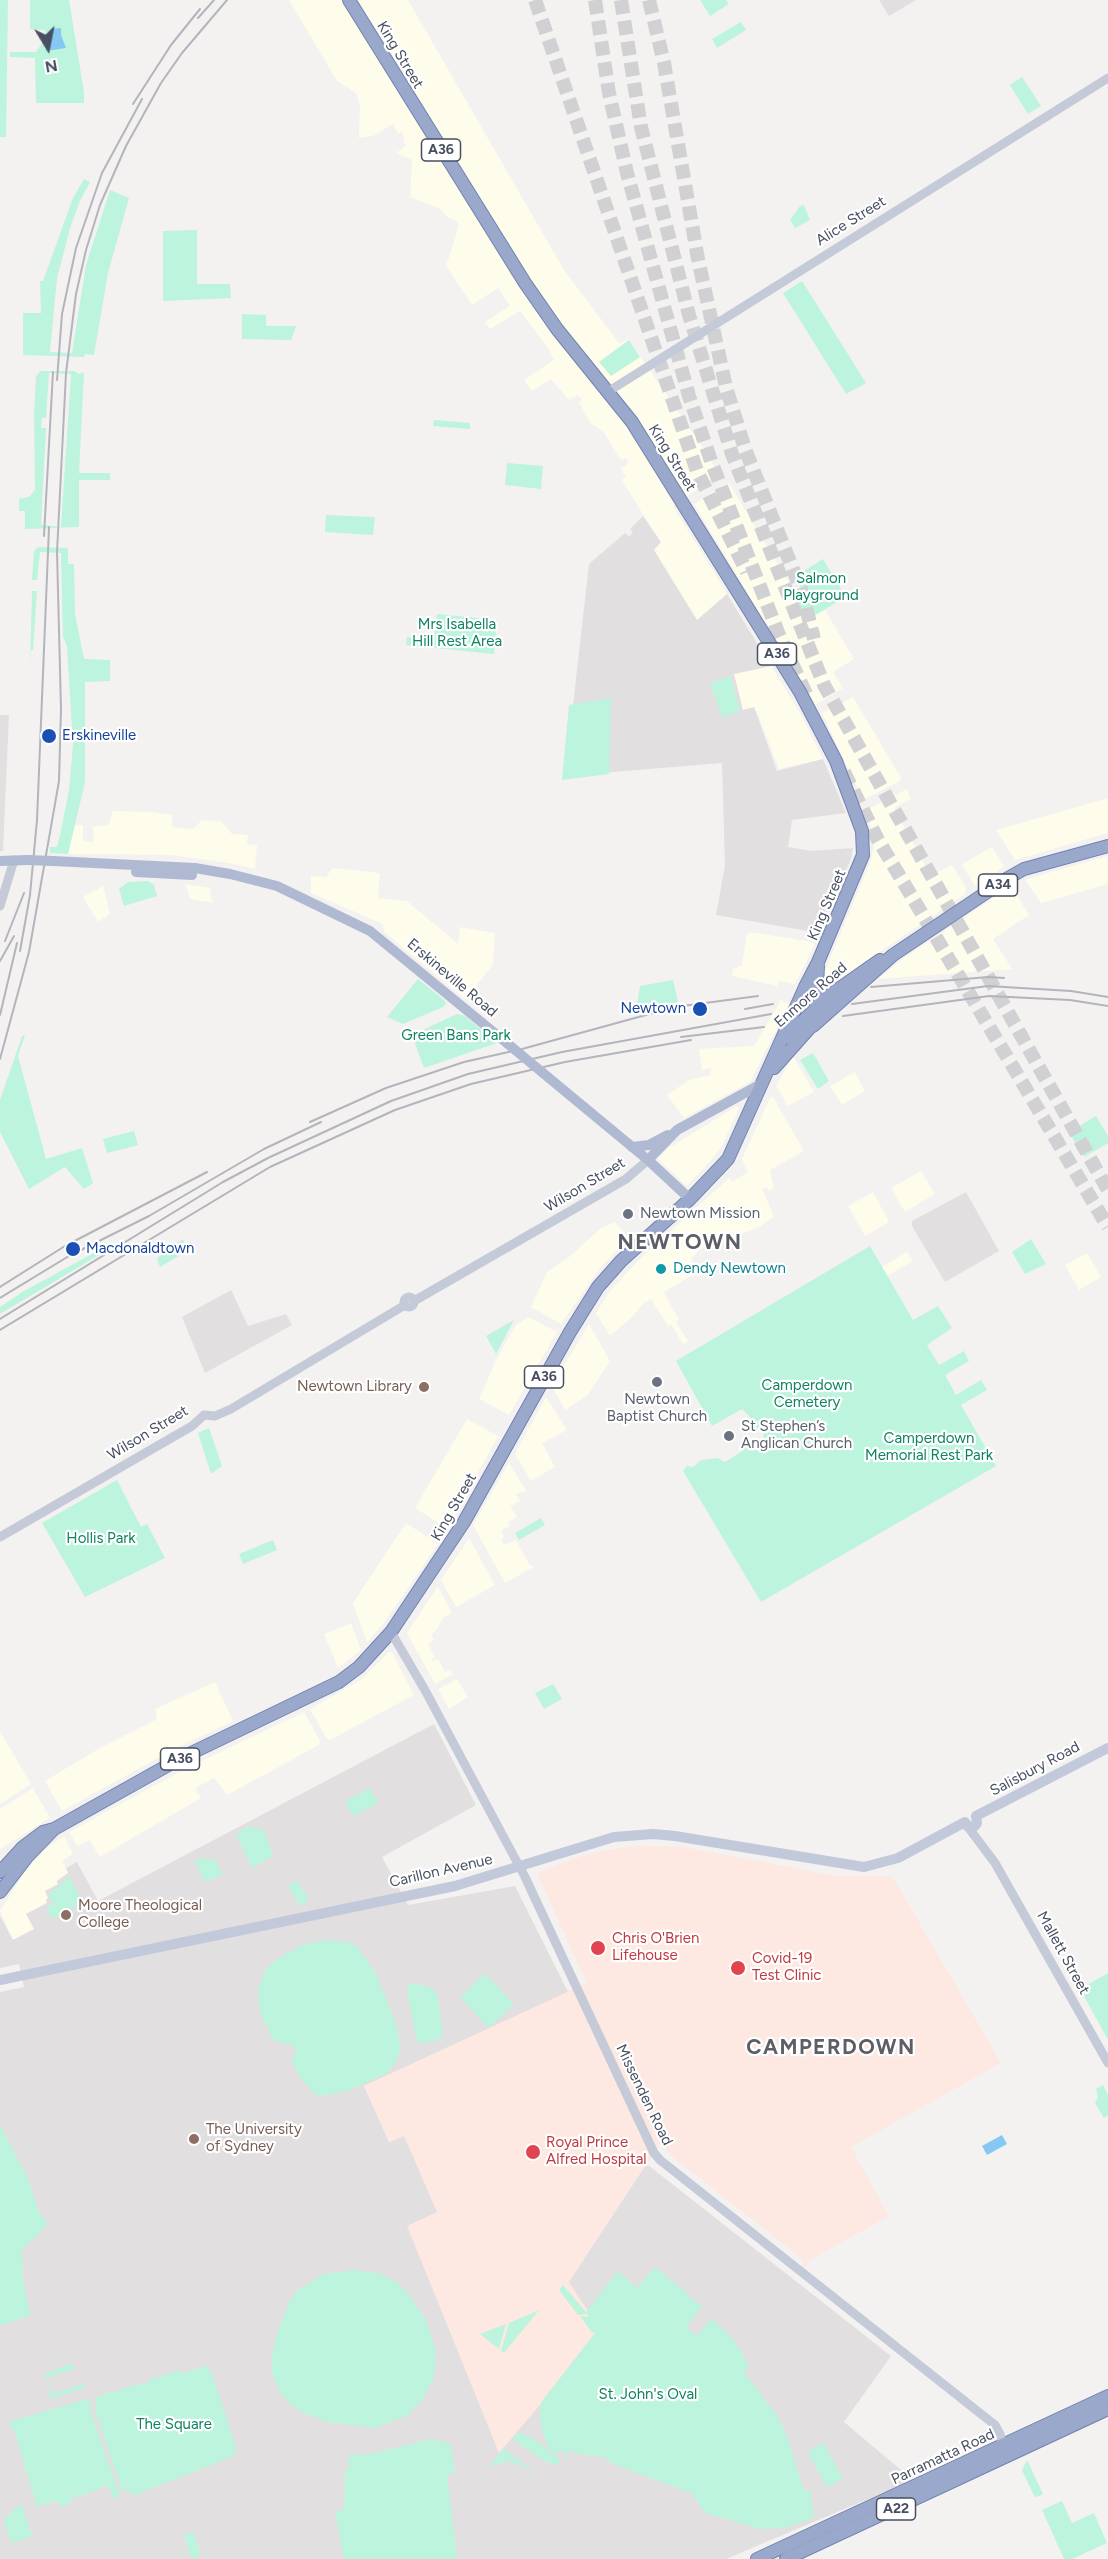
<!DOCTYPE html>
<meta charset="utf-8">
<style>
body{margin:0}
#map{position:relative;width:1108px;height:2559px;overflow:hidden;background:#f4f1f1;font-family:Figtree,sans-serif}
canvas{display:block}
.north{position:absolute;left:18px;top:18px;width:60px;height:60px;-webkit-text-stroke:4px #fff;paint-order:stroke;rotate:170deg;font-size:16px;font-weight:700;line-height:24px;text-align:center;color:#474f61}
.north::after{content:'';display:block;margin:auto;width:21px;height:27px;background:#474f61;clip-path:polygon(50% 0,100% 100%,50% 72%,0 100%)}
</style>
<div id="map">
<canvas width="1108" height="2559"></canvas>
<div class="north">N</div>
</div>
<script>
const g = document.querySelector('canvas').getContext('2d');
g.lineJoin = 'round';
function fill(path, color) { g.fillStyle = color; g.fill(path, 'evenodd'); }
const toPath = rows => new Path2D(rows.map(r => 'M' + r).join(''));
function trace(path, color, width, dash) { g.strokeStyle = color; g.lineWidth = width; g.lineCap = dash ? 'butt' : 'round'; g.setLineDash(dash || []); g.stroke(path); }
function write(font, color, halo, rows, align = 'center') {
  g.font = font + ' Figtree,sans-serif'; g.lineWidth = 4.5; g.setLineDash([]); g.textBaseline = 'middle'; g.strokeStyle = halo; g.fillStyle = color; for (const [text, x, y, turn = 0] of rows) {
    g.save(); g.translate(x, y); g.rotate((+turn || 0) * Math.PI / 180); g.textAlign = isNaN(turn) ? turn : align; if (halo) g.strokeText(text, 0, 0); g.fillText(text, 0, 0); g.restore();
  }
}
fill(toPath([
 [289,0,408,0,564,270,619,343,629,340,703,448,719,474,673,506,727,594,697,620,653,550,660,542,622,480,626,476,621,469,629,462,625,458,622,460,617,455,604,432,590,423,579,402,582,400,578,395,569,400,551,379,532,391,524,380,554,360,549,352,550,351,520,311,490,329,485,322,510,306,498,288,472,305,446,266,459,225,455,220,448,218,441,209,410,197,412,160,396,153,406,146,403,140,405,138,401,132,398,134,393,124,373,136,359,138,360,105,356,93,337,81],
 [729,483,800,601,795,605,804,621,825,610,854,659,833,672,843,688,815,705,694,504],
 [771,666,799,711,823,759,779,769,756,710,743,711,734,674],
 [853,697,901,778,900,781,863,800,822,713],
 [907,789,911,799,894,808,931,876,952,865,966,888,965,894,834,983,824,973,872,858,874,839,866,810],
 [1108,798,1108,833,1015,860,996,830],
 [113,811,153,812,172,815,172,827,193,829,202,820,221,821,232,834,248,835,247,844,257,845,255,869,229,863,171,855,68,854,75,825,83,825,83,841,94,842,93,827,109,825],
 [992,847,1004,867,975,886,962,864],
 [1108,856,1108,884,1041,903,1026,881,1027,879],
 [333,868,380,873,378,898,407,901,458,944,460,927,495,933,493,965,465,999,384,932,383,924,311,893,311,876,326,877],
 [185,884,211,888,210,895,214,903,190,899],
 [103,886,110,914,98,922,83,897],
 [1011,886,1029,915,993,939,1012,969,878,979,904,958],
 [750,932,813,942,815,945,795,984,779,981,777,986,732,976,733,969,742,965,747,934],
 [781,1000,789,1004,750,1082,684,1118,667,1095,689,1080,710,1075,711,1068,702,1070,699,1049,754,1046],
 [793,1056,814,1092,788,1106,776,1086],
 [855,1072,865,1091,842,1105,830,1086],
 [773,1097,804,1151,770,1170,774,1188,769,1191,767,1188,762,1188,774,1217,757,1228,699,1250,691,1259,699,1271,664,1292,679,1320,676,1322,688,1341,683,1344,671,1324,668,1326,651,1299,643,1304,632,1317,610,1336,596,1313,609,1292,642,1257,729,1178,732,1182,748,1172,742,1159,770,1098],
 [737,1106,739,1108,722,1146,708,1164,687,1186,658,1159,667,1149],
 [921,1171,935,1194,905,1212,891,1188],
 [873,1192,889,1222,865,1236,848,1206],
 [615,1222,629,1238,600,1268,561,1324,531,1307,547,1272,569,1257,601,1228],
 [907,1252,913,1261,887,1276,881,1267],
 [1087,1253,1101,1277,1079,1290,1065,1265],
 [528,1317,557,1332,509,1415,479,1399,497,1358,516,1325],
 [589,1324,610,1361,588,1395,565,1410,552,1386],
 [546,1397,567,1430,542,1443,555,1467,531,1481,515,1454],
 [467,1419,498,1436,449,1526,445,1527,415,1508],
 [509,1463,526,1491,516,1494,520,1501,510,1506,517,1517,508,1522,510,1526,501,1531,504,1537,501,1540,504,1545,516,1540,529,1564,534,1567,505,1583,473,1525],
 [406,1523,438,1544,383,1624,367,1642,353,1603],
 [469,1538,495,1585,456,1607,441,1580],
 [438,1586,452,1613,443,1618,436,1631,431,1634,434,1640,428,1644,435,1657,431,1659,432,1662,438,1659,445,1672,450,1670,453,1674,435,1684,407,1633],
 [351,1623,361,1650,338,1668,324,1634],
 [389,1652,392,1652,414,1695,330,1740,326,1738,310,1709,362,1679],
 [457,1679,468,1697,449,1709,438,1689],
 [214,1680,233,1721,176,1748,62,1811,45,1781,100,1748,157,1719,155,1709,215,1682],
 [304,1712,320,1741,319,1745,227,1795,214,1778,199,1786,195,1788,201,1798,100,1857,89,1840,77,1846,69,1832,185,1769],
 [0,1731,31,1784,0,1804],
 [33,1788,50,1818,0,1849,0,1809],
 [64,1836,73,1854,62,1861,68,1873,57,1881,58,1883,48,1898,34,1929,13,1940,0,1911,28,1867,41,1852]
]), '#fefceb');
fill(toPath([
 [879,0,916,0,889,16],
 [643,516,661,542,654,550,697,620,727,594,771,666,734,674,743,710,754,707,777,771,823,759,846,813,792,820,788,847,812,851,853,848,851,859,819,933,716,915,725,865,722,763,565,776,589,564,625,533,629,536,633,533,630,529],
 [0,715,9,715,3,851,0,851],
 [966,1192,999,1251,945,1282,912,1226,912,1221],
 [231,1290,248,1326,286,1314,292,1325,205,1373,182,1317],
 [434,1724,476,1805,382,1857,408,1905,515,1886,568,1992,364,2086,389,2142,403,2136,645,2160,648,2165,891,2356,844,2422,913,2480,726,2559,0,2559,0,1992,24,1987,19,1964,0,1968,0,1916,13,1940,34,1929,26,1914,47,1903,46,1900,48,1898,45,1891,58,1884,57,1881,68,1873,66,1868,77,1862,98,1901]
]), '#e2dfe0');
fill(toPath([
 [639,1846,683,1847,836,1876,892,1876,1001,2063,851,2147,889,2216,810,2260,801,2272,804,2260,671,2156,661,2142,569,2282,599,2328,558,2384,499,2453,407,2226,437,2212,404,2136,390,2142,364,2086,587,1983,537,1873,582,1856,607,1850]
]), '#fde9e1');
fill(toPath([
 [0,0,8,0,6,137,0,137],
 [30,0,69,0,84,92,84,103,36,103,35,58,10,57,10,52,36,52,45,39,45,30,30,29],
 [700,0,726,0,729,4,710,16],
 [741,22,746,30,717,48,712,39],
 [1022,77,1041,106,1028,114,1010,85],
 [84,179,90,182,80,201,71,225,57,278,50,352,72,353,86,265,110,190,129,198,108,273,94,355,85,354,84,357,23,355,23,313,41,313,40,281,43,281,73,198],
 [804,205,810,220,795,228,790,220,800,206],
 [197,230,197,284,230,284,231,298,163,301,163,231],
 [802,281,866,383,846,394,783,293],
 [242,314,266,315,266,326,296,326,291,340,242,339],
 [629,340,640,357,611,376,599,362],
 [40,371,74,371,79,374,84,372,79,473,110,473,110,480,79,480,79,527,25,529,25,511,19,511,19,499,29,497,35,490,34,414,36,377],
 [49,373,71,374,61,527,41,525,46,428,41,428,42,418,46,418],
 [434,420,470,423,470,429,433,426],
 [507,463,543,466,541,489,505,485],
 [326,515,375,517,373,535,325,532],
 [38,547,68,548,68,564,74,564,75,614,84,659,110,660,110,681,85,682,85,782,68,854,50,853,50,847,57,847,61,831,69,790,73,745,67,646,63,637,61,553,40,552,37,580,32,580,34,551],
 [823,559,846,597,805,621,794,604,806,597,794,577],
 [32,591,37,591,33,650,31,650,30,667],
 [437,614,497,620,494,654,406,645,407,637,434,639],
 [731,676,740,711,722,717,710,683],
 [611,698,609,774,562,780,569,705],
 [148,881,154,885,157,896,124,906,119,889,128,882],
 [418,979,444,1000,446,1003,443,1007,403,1024,387,1017],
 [673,980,678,1002,636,1011,640,986],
 [457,1014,465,1016,497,1043,424,1068,412,1035],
 [25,1035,18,1056,46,1159,82,1148,93,1183,84,1189,65,1167,29,1189,0,1132,0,1100,22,1036],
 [813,1053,829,1081,818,1089,800,1060],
 [1096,1116,1108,1136,1108,1143,1084,1157,1069,1132],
 [134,1131,138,1145,107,1153,103,1139],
 [183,1239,187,1251,160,1267,157,1258],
 [1031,1239,1046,1264,1025,1274,1012,1252],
 [112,1243,114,1246,0,1314,0,1307,24,1291],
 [870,1246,913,1320,938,1306,952,1328,927,1345,939,1365,964,1351,969,1361,945,1375,956,1395,981,1380,987,1390,961,1405,996,1466,761,1602,683,1471,687,1466,693,1467,701,1460,718,1458,725,1462,741,1452,742,1447,751,1439,762,1439,764,1435,762,1429,755,1429,750,1417,742,1409,712,1426,676,1361],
 [514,1320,496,1354,486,1336],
 [209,1428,222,1466,211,1474,198,1433],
 [117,1480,141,1527,147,1524,165,1558,85,1597,42,1523],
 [541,1518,545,1525,519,1540,515,1533],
 [273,1540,277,1550,243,1564,239,1554],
 [553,1684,562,1699,544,1709,535,1693],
 [370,1788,378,1803,353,1816,345,1801],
 [249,1826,263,1830,266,1834,273,1856,252,1868,236,1834],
 [205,1857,207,1860,215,1859,223,1874,205,1882,195,1862],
 [69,1877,83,1902,52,1919,46,1908,53,1904,48,1895],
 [297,1881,309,1900,300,1906,288,1886],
 [331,1940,352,1943,360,1950,375,1972,397,2026,400,2046,398,2059,388,2073,347,2091,328,2095,316,2095,301,2079,291,2060,296,2054,294,2046,274,2041,260,2012,258,1989,266,1969,277,1959,304,1944],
 [1108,1973,1108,2040,1080,1989],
 [485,1974,514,2004,489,2028,460,1997],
 [412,1983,432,1988,437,1993,443,2034,438,2040,424,2043,419,2043,416,2039,407,1989,408,1985],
 [1103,2085,1108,2095,1108,2115,1104,2118,1095,2103,1098,2097,1096,2089],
 [0,2125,28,2179,39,2212,47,2223,44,2229,21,2250,24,2285,31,2315,0,2326],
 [655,2267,689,2295,689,2298,703,2306,686,2327,697,2336,711,2318,732,2338,740,2349,749,2367,743,2371,778,2417,787,2436,804,2490,810,2490,814,2518,784,2528,761,2529,705,2513,693,2494,611,2463,603,2457,580,2454,569,2450,566,2460,565,2453,560,2450,556,2455,548,2448,541,2427,540,2410,542,2401,595,2333,592,2333,580,2316,588,2317,587,2314,578,2315,559,2290,563,2285,586,2312,618,2271,637,2288],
 [352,2270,379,2273,397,2283,408,2293,427,2322,436,2352,434,2377,423,2399,408,2415,375,2428,327,2422,304,2413,291,2405,280,2393,272,2373,272,2356,278,2330,290,2300,297,2291,324,2274],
 [539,2310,504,2353,501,2351,509,2323],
 [506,2324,499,2349,480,2334],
 [72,2363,74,2369,46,2378,51,2394,84,2384,85,2388,50,2399,45,2374],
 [207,2366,212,2373,236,2447,234,2456,135,2495,132,2496,129,2490,122,2491,95,2410,96,2397,138,2384,145,2385,149,2380,178,2371,183,2373],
 [87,2399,92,2401,89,2406,120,2496,113,2498,108,2485,75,2498,75,2493,73,2493,73,2500,62,2508,57,2501,37,2507,14,2430,8,2422],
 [522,2433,535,2440,560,2460,559,2465,546,2462,515,2441,513,2436],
 [431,2439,451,2444,455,2473,447,2474,457,2559,344,2559,335,2512,344,2509,345,2468,348,2469,350,2465,347,2461,350,2455,375,2453],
 [823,2443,843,2478,827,2487,808,2452],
 [503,2449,534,2471,509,2461,485,2467,493,2462],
 [1027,2460,1043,2494,1037,2497,1034,2496,1022,2470],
 [1062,2501,1072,2523,1094,2513,1107,2543,1072,2559,1064,2559,1042,2510],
 [21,2503,32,2536,12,2543,4,2523,5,2519],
 [194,2532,200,2553,198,2557,194,2559,190,2556,184,2535]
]), '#bdf4dd');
fill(toPath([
 [61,28,61,35,66,48,46,51,46,46,49,45,49,40,53,35,51,29],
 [1002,2135,1007,2144,987,2155,982,2146]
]), '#86c8f4');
trace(toPath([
 [535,0,697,471,747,572],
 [595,0,609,93,627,173,689,396,711,461,779,635,807,696],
 [621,0,641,127,689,315,732,454,824,685,1108,1190],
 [649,0,664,63,698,259,726,387,745,449,802,592,814,639],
 [844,772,877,838,1108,1227]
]), '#d1d1d4', 14, [14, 7]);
const trunk = toPath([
 [813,1026,893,955,1008,878,1024,869,1108,846],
 [785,1038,830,995,880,960],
 [774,1068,815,1022,818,966],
 [0,1872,23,1847,43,1832,54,1829,181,1758,339,1682,359,1667,391,1632,464,1522,570,1332,598,1287,621,1261,690,1199,728,1159,805,987,818,962,863,855,862,831,836,761,800,692,632,422,557,329,525,283,349,0],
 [0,1892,27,1857,53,1830],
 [757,2559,1108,2396],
 [786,2559,1108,2409]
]);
trace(trunk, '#7082b0', 14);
trace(toPath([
 [609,391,1108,78],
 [0,906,14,860],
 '404 1302a5 5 0 1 1 10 0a5 5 0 1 1-10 0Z',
 [414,1301,626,1179,648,1160],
 [0,1537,192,1426,204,1415,215,1416,231,1409,405,1305],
 [391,1632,426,1692,525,1877,654,2153,660,2160,995,2425,1000,2434,1004,2450],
 [968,1827,995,1863,1108,2063]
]), '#c4cad7', 9);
trace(toPath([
 [976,1816,1108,1748],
 [965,1822,968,1827,975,1826,977,1823,976,1816],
 [0,1980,455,1886,614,1837,653,1834,675,1836,864,1867,898,1858,965,1822]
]), '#c2c9db', 10);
trace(toPath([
 [0,861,27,860],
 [53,861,195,868,230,874,277,886,370,931,508,1044],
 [136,872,192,875],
 [543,1073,648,1160,690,1199],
 [632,1147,649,1145,668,1135],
 [648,1160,677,1130,763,1083]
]), '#afbad2', 10);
trace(trunk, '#9aa8cb', 12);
trace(toPath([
 [198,18,214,0],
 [133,104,171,45,200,9],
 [57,380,62,314,76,248,102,173,142,99],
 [44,536,53,372],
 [5,941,24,893],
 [20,951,30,895,37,820,49,527],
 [0,961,14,936],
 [871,987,988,977,1004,978],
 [852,1004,988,986,1071,991,1108,997],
 [745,1009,773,1004],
 [0,1015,17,943],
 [843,1016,989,996,1070,1000,1108,1006],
 [681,1037,764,1027],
 [0,1059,29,952,59,781,61,709,57,552,66,373,76,294,86,250,100,205,126,146,161,83,182,53,227,0],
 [310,1122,386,1088,464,1062,522,1049,675,1007,758,996],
 [0,1287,65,1246,207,1172],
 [0,1298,69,1256,149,1216,264,1149,321,1122],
 [0,1319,223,1182,268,1158,391,1101,468,1074,562,1052,771,1014],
 [0,1330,270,1167,395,1110,471,1084,565,1062,691,1040]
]), '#b3b4bc', 2);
trace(toPath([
 [27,860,53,861],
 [508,1044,543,1073]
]), '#afbad2', 10);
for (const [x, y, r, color] of [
 [49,736,8,"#1a4fb4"],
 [700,1009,8,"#1a4fb4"],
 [628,1214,6,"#6b7280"],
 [73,1249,8,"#1a4fb4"],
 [661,1269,6,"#0f9aa8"],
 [657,1382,6,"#6b7280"],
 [424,1387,6,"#8d6e63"],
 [729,1436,6,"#6b7280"],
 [66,1915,6,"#8d6e63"],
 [598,1948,8,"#e0444e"],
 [738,1968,8,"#e0444e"],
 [194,2139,6,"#8d6e63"],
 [533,2152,8,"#e0444e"]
]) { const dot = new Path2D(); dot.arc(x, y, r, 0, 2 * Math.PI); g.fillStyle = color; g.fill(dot); trace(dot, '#fff', 2); }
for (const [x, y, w] of [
 [441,150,39],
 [777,654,39],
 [998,885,39],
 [544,1377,39],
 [180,1759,39],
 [896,2509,39]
]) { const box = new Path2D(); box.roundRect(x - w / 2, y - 11, w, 22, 4.5); g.fillStyle = '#fff'; g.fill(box); trace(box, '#474f61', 1.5); }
write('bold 14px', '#474f61', null, [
 ["A36",441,150],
 ["A36",777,654],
 ["A34",998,885],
 ["A36",544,1377],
 ["A36",180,1759],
 ["A22",896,2509]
]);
write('15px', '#474f61', '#fff', [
 ["King Street",400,55,59],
 ["Alice Street",851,221,-32],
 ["King Street",672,458,58],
 ["King Street",827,905,-67],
 ["Erskineville Road",452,978,40],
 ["Enmore Road",811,995,-41],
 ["Wilson Street",585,1185,-31],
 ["Wilson Street",148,1433,-31],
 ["King Street",454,1507,-60],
 ["Salisbury Road",1035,1769,-28],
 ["Carillon Avenue",441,1871,-13],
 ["Mallett Street",1063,1953,61],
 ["Missenden Road",644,2095,64],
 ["Parramatta Road",943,2457,-25]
]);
write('15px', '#0f8461', '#fff', [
 ["Salmon",821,579],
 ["Playground",821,596],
 ["Mrs Isabella",457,625],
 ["Hill Rest Area",457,642],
 ["Green Bans Park",456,1036],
 ["Camperdown",807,1386],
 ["Cemetery",807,1403],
 ["Camperdown",929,1439],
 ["Memorial Rest Park",929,1456],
 ["Hollis Park",101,1539],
 ["St. John's Oval",648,2395],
 ["The Square",174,2425]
]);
write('15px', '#164399', '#fff', [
 ["Erskineville",62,736],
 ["Newtown",686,1009,"right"],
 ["Macdonaldtown",86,1249]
], 'left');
write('15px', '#5b616d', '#fff', [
 ["Newtown Mission",640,1214],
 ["Newtown",657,1400,"center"],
 ["Baptist Church",657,1417,"center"],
 ["St Stephen’s",741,1427],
 ["Anglican Church",741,1444]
], 'left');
write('15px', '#0d838f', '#fff', [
 ["Dendy Newtown",673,1269]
], 'left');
write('15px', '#785e54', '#fff', [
 ["Newtown Library",412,1387,"right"],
 ["Moore Theological",78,1906],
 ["College",78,1923],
 ["The University",206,2130],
 ["of Sydney",206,2147]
], 'left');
write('15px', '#be3a42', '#fff', [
 ["Chris O'Brien",612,1939],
 ["Lifehouse",612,1956],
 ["Covid-19",752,1959],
 ["Test Clinic",752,1976],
 ["Royal Prince",546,2143],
 ["Alfred Hospital",546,2160]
], 'left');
g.letterSpacing = '1.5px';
write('bold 21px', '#5d5f67', '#fff', [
 ["NEWTOWN",680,1243],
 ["CAMPERDOWN",831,2048]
]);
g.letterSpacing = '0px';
</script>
